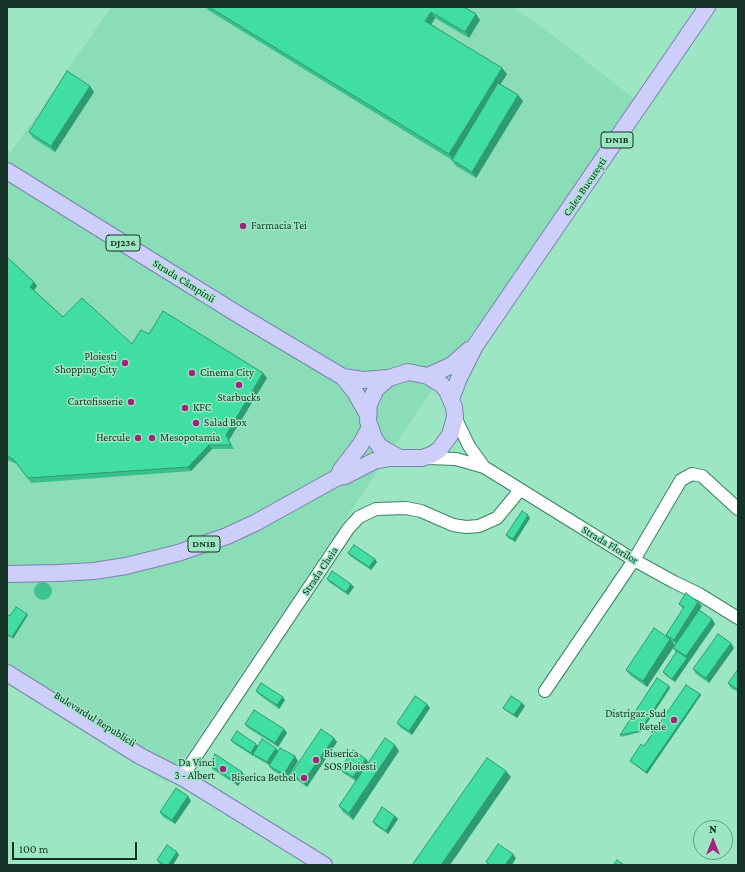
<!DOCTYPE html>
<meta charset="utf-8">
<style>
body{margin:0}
#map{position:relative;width:745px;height:872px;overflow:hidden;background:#9de6c3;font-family:"Crimson Pro",serif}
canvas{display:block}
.frame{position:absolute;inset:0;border:8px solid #143225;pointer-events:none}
.north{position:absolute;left:693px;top:820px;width:40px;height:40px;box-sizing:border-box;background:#9de6c3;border:1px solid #669e84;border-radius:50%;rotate:0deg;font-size:11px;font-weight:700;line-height:16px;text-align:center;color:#143225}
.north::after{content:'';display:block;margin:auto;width:14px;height:18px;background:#a0257a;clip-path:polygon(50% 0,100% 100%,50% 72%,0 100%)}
.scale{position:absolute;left:12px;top:842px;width:125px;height:18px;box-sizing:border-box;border:2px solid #143225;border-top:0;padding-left:5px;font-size:12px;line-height:14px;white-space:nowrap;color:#143225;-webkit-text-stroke:3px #9de6c3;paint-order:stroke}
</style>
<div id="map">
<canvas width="745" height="872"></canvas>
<div class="frame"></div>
<div class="north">N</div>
<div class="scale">100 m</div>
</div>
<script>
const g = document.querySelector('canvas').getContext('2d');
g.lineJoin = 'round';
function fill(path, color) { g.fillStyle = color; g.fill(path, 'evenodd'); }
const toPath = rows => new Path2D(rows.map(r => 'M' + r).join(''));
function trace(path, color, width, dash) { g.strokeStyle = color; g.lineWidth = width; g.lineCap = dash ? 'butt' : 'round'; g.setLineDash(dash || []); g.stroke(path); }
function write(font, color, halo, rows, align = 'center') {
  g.font = font + ' "Crimson Pro",serif'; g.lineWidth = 3; g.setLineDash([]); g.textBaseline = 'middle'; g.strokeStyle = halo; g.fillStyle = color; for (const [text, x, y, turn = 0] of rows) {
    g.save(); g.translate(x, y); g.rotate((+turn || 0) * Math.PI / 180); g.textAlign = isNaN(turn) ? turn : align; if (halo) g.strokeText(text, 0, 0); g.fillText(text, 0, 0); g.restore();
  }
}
fill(toPath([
 [111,7,513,7,542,27,635,99,493,306,457,353,168,783,7,681,7,150,11,152]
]), '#8addb7');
fill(toPath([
 '34 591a9 9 0 1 1 18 0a9 9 0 1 1-18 0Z'
]), '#3dc390');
const minor = toPath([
 [455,417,469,446,484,467],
 [427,458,456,459,484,467,634,560,674,582,699,594,738,618],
 [545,691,634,560,681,480,692,474,702,476,738,509],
 [182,777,348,529,359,517,376,509,406,508,421,511,453,525,466,527,479,526,497,518,520,490]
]);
const major = toPath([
 [7,171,239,315,343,377,355,392,367,413],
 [428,376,452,365,469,350],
 [343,377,363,380,389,378],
 [451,399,459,378,475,346,707,7],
 [338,477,341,470,361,444,369,429],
 [7,574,58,573,94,571,126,566,178,553,227,536,255,523,338,477,345,476,374,461,390,458,422,458,431,455,439,450,450,435,455,417,454,407,447,391,442,385,428,376,408,372,389,378,376,389,369,404,368,421,374,438,380,447,398,457],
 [7,673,140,756,185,779,324,865]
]);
trace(minor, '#3a8264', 14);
trace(major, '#7883ae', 18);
trace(minor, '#fff', 12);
trace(major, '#cecefb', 16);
fill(toPath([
 [206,7,464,7,480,20,469,38,435,18,431,24,507,74,500,84,518,95,523,101,476,178,456,166,452,160,208,10],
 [94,92,55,152,33,138,29,132],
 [7,257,37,286,34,290,63,317,132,344,149,334,263,373,267,378,229,440,234,449,212,449,191,471,31,483,17,464,7,460],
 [530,518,515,542,508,538,506,535],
 [348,553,375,559,377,562,371,570,350,556],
 [327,579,351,584,354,587,348,595,329,582],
 [698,602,702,606,695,616,712,619,715,624,675,682,665,675,663,672,676,652,673,648,676,644,672,641,675,645,647,687,631,676,626,670,668,637,666,635,683,609,679,604],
 [734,648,709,683,696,674,693,669],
 [738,671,738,692,731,688,728,683],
 [669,686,670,688,641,732,621,737,620,735],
 [256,691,285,700,279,709,258,694],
 [700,694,701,695,647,774,631,762,630,761,644,746],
 [522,703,525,706,517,718,506,711,503,708],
 [427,704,430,708,412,735,401,728,397,723],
 [245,724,284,729,287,733,278,747,248,728],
 [334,738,337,742,307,787,294,778,291,774],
 [231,740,258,746,278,751,298,761,287,779,272,770,269,766,275,756,269,765,255,757,254,754,253,756,233,743],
 [399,751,353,820,343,812,339,806,356,781,343,773,340,769,366,759,368,762],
 [209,764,242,772,245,776,238,786,212,769],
 [191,801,175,824,163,817,160,812],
 [395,816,398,819,388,834,375,825,373,822],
 [177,852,179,855,173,865,162,865,159,863,157,860]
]), '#38bf8c');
fill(toPath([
 [431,12,435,18,430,27,425,21],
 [476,14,480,20,469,38,465,32],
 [502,68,507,74,453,160,449,154],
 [90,86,94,92,55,152,51,146],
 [518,95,523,101,476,178,472,172],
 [34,282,37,286,33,291,30,287],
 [263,373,267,378,229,440,234,449,226,435],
 [209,445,212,449,191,471,188,467],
 [528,515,530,518,515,542,513,539],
 [375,559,377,562,371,570,369,567],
 [351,584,354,587,348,595,346,592],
 [698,602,702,606,677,644,674,640],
 [27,614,28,615,13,639,12,637],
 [712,619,715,624,675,682,672,679,687,658,686,656],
 [670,639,675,645,647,687,643,681],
 [731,643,734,648,709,683,706,678],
 [669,686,670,688,641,732,640,731],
 [700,694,701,695,647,774,646,772],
 [283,697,285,700,279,709,277,705],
 [522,703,525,706,517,718,514,715],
 [427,704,430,708,412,735,409,731],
 [284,729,287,733,278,747,275,743],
 [334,738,337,742,307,787,303,782],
 [256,744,259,747,253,756,251,753],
 [395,745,399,751,353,820,349,813],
 [276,748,278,751,269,765,267,762],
 [295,756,298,761,287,779,284,774],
 [366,759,369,763,357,782,353,777],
 [506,771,511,777,450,865,441,865],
 [242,772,245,776,238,786,235,782],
 [188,796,191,801,175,824,172,820],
 [395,816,398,819,388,834,386,831],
 [177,852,179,855,173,865,168,865],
 [513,854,516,858,512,865,505,865]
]), '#2e9b72');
const building = toPath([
 [209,7,464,7,476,14,465,32,431,12,425,21,502,68,449,154,209,7],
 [67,71,90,86,51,146,29,132,67,71],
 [498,83,518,95,472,172,452,160,498,83],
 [7,257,34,282,30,287,63,317,82,298,132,344,141,330,149,334,163,311,263,373,226,435,231,445,209,445,188,467,28,478,13,459,7,456,7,257],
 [522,511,528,515,513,539,506,535,522,511],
 [354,545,375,559,369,567,348,553,354,545],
 [332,571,351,584,346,592,327,579,332,571],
 [686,593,698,602,674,640,666,635,684,607,679,604,686,593],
 [16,607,27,614,12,637,7,635,7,614,10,616,16,607],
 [699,610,712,619,686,656,673,648,699,610],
 [654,628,670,639,643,681,626,670,654,628],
 [718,634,731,643,706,678,693,669,718,634],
 [677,651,687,658,672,679,663,672,677,651],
 [737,671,738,671,738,690,728,683,737,671],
 [657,678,669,686,640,731,620,735,657,678],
 [261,683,283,697,277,705,256,691,261,683],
 [686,685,700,694,646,772,630,761,641,744,644,746,686,685],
 [415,696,427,704,409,731,397,723,415,696],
 [511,696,522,703,514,715,503,708,511,696],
 [254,710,284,729,275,743,245,724,254,710],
 [321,729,334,738,303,782,291,774,321,729],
 [237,731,256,744,251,753,231,740,237,731],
 [385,738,395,745,349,813,339,806,385,738],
 [262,739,276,748,267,762,253,754,262,739],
 [280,748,295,756,284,774,269,766,280,748],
 [353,750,366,759,353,777,340,769,353,750],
 [215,754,242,772,235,782,209,764,215,754],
 [487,758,506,771,441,865,412,865,487,758],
 [176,788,188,796,172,820,160,812,176,788],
 [382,807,395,816,386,831,373,822,382,807],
 [498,844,513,854,505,865,490,865,486,862,498,844],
 [167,845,177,852,168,865,164,865,157,860,167,845],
 [617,860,624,865,613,865,617,860]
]);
fill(building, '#41dea3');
trace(building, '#2e9b72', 1);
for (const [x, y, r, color] of [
 [243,226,4,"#a0257a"],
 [125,363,4,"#a0257a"],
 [192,373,4,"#a0257a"],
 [239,385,4,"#a0257a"],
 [131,402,4,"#a0257a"],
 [185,408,4,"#a0257a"],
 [196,423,4,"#a0257a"],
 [138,438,4,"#a0257a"],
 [152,438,4,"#a0257a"],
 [674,720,4,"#a0257a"],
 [316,760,4,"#a0257a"],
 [223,769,4,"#a0257a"],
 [304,778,4,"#a0257a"]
]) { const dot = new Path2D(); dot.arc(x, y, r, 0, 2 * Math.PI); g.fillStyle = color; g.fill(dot); trace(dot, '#9de6c3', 1.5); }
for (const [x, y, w] of [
 [617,140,32],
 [123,243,34],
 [204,544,32]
]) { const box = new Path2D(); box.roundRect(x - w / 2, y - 8, w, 16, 3); g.fillStyle = '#9de6c3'; g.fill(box); trace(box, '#143225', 1); }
write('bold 10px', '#143225', null, [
 ["DN1B",617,140],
 ["DJ236",123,243],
 ["DN1B",204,544]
]);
write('11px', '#143225', '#9de6c3', [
 ["Calea București",585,187,-56],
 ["Strada Câmpinii",184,281,32],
 ["Strada Florilor",610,545,31],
 ["Strada Cheia",320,571,-56],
 ["Bulevardul Republicii",95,719,32]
]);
write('11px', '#143225', '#9de6c3', [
 ["Farmacia Tei",251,226],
 ["Ploiești",117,357,"right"],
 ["Shopping City",117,370,"right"],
 ["Cinema City",200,373],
 ["Starbucks",239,398,"center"],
 ["Cartofisserie",123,402,"right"],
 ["KFC",193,408],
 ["Salad Box",204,423],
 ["Hercule",130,438,"right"],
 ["Mesopotamia",160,438],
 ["Distrigaz-Sud",666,714,"right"],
 ["Rețele",666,727,"right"],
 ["Biserica",324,754],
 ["SOS Ploiesti",324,767],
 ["Da Vinci",215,763,"right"],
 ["3 - Albert",215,776,"right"],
 ["Biserica Bethel",296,778,"right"]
], 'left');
</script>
